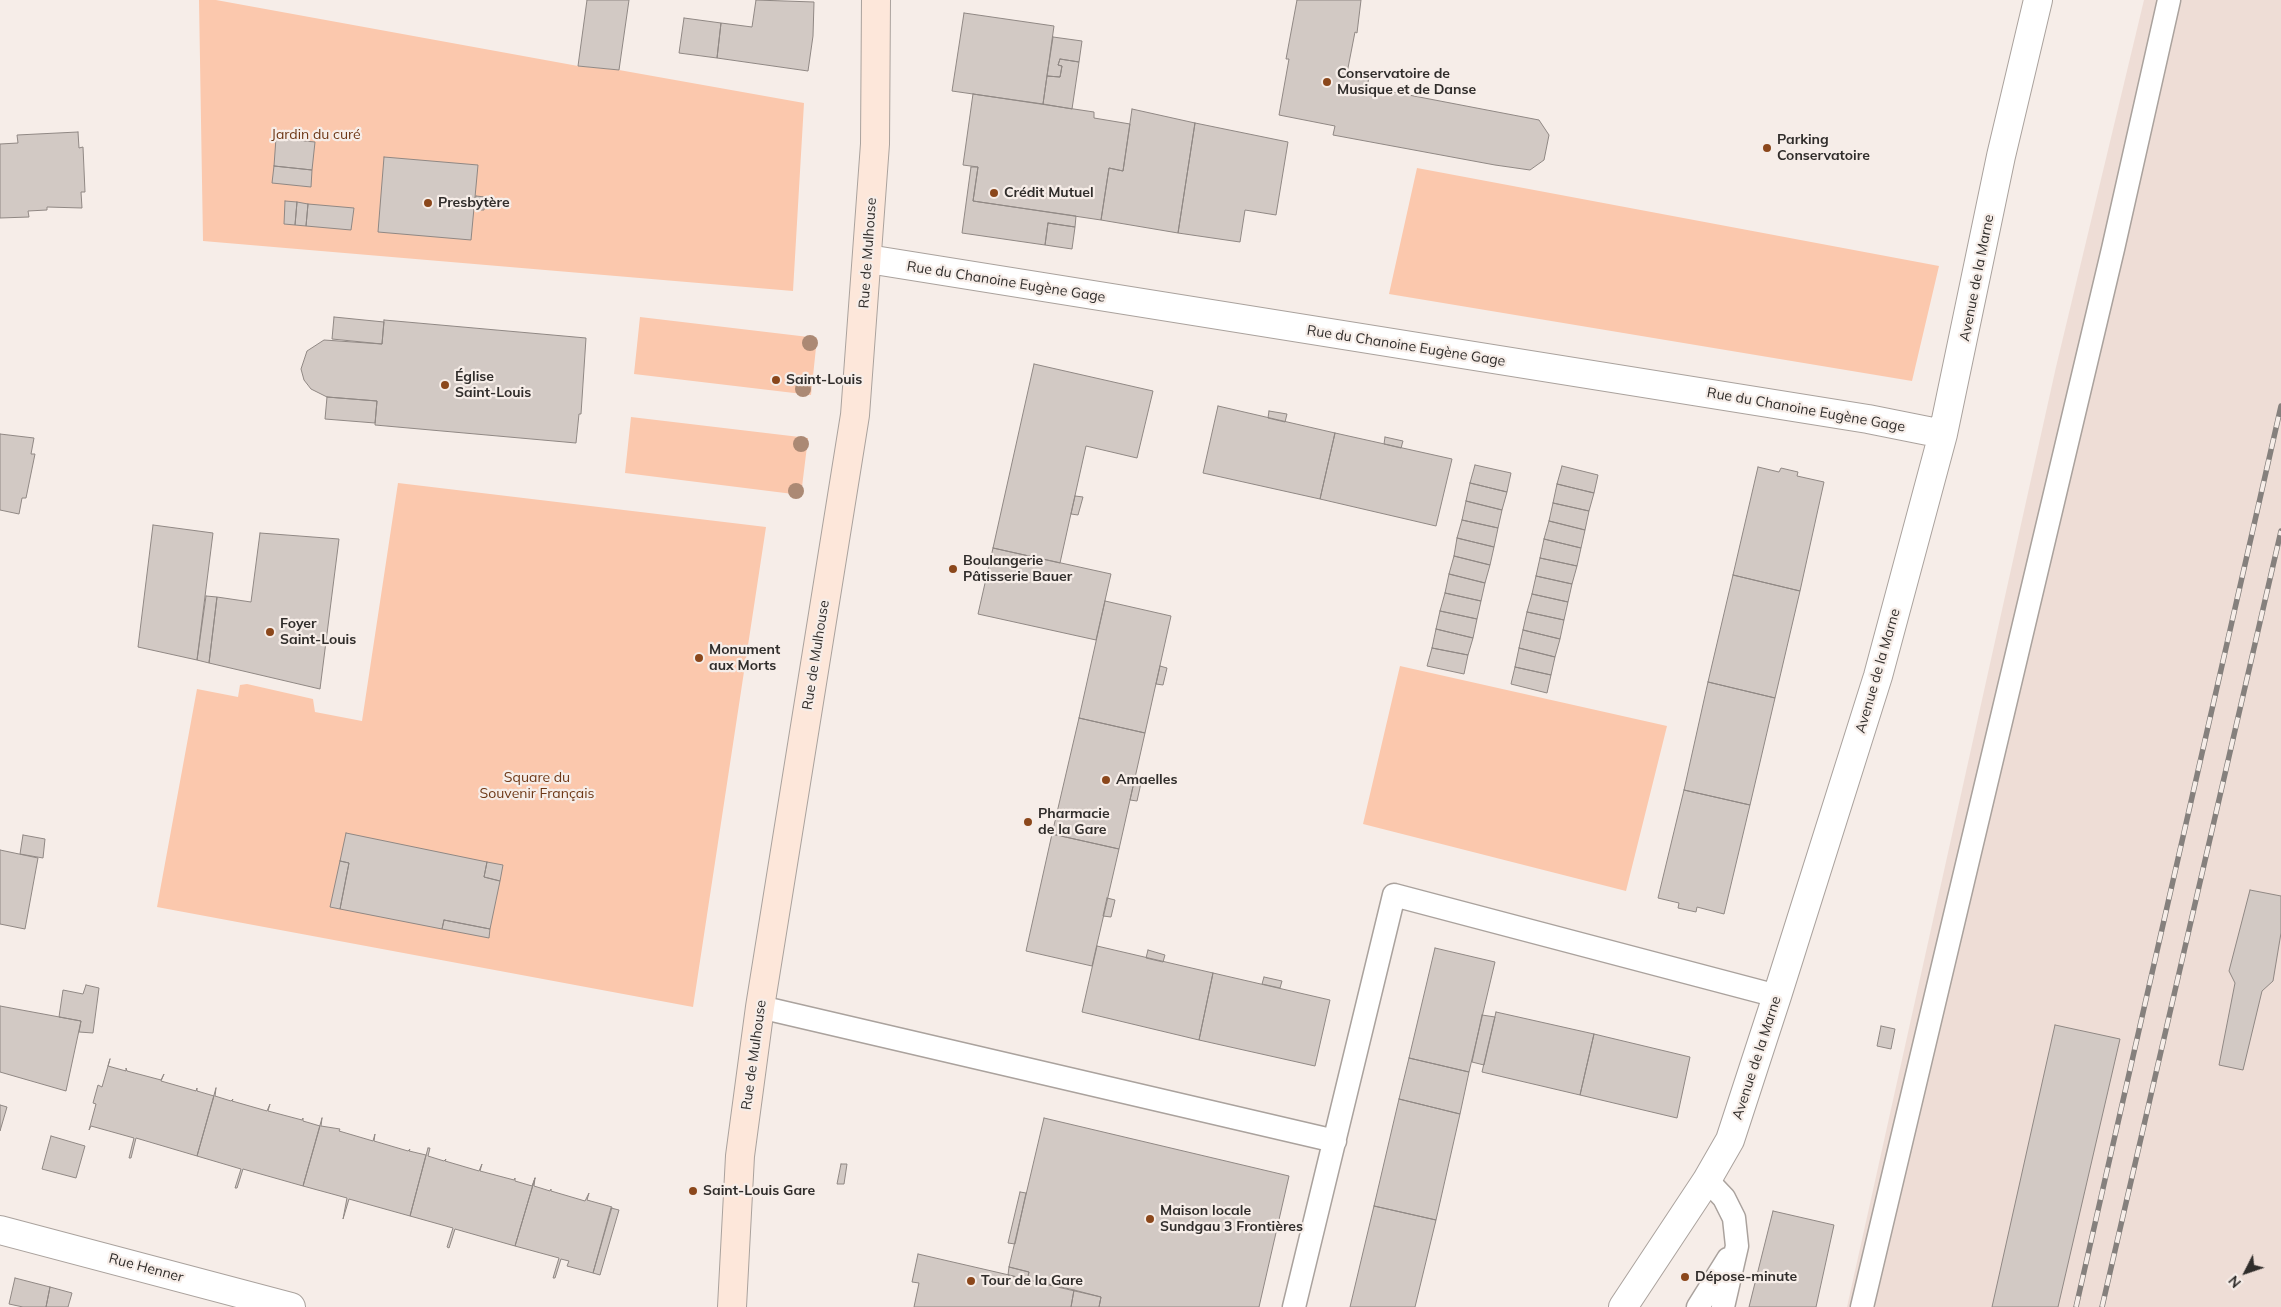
<!DOCTYPE html>
<meta charset="utf-8">
<style>
body{margin:0}
#map{position:relative;width:2281px;height:1307px;overflow:hidden;background:#f6ede8;font-family:Mulish,sans-serif}
canvas{display:block}
.north{position:absolute;left:2221px;top:1247px;width:50px;height:50px;-webkit-text-stroke:4px #f6ede8;paint-order:stroke;rotate:229deg;font-size:14px;font-weight:700;line-height:20px;text-align:center;color:#302d2b}
.north::after{content:'';display:block;margin:auto;width:18px;height:22px;background:#302d2b;clip-path:polygon(50% 0,100% 100%,50% 72%,0 100%)}
</style>
<div id="map">
<canvas width="2281" height="1307"></canvas>
<div class="north">N</div>
</div>
<script>
const g = document.querySelector('canvas').getContext('2d');
g.lineJoin = 'round';
function fill(path, color) { g.fillStyle = color; g.fill(path, 'evenodd'); }
const toPath = rows => new Path2D(rows.map(r => 'M' + r).join(''));
function trace(path, color, width, dash) { g.strokeStyle = color; g.lineWidth = width; g.lineCap = dash ? 'butt' : 'round'; g.setLineDash(dash || []); g.stroke(path); }
function write(font, color, halo, rows, align = 'center') {
  g.font = font + ' Mulish,sans-serif'; g.lineWidth = 4.5; g.setLineDash([]); g.textBaseline = 'middle'; g.strokeStyle = halo; g.fillStyle = color; for (const [text, x, y, turn = 0] of rows) {
    g.save(); g.translate(x, y); g.rotate((+turn || 0) * Math.PI / 180); g.textAlign = isNaN(turn) ? turn : align; if (halo) g.strokeText(text, 0, 0); g.fillText(text, 0, 0); g.restore();
  }
}
fill(toPath([
 [2144,0,2281,0,2281,1307,1847,1307,2056,367]
]), '#eeddd6');
fill(toPath([
 [199,0,216,0,578,66,619,70,804,103,793,291,203,241],
 [1417,168,1939,266,1912,381,1389,294],
 [640,317,817,338,811,395,634,374],
 [631,417,808,438,801,495,625,473],
 [398,483,766,527,693,1007,157,907,197,689,238,697,240,685,247,684,313,699,315,712,362,721],
 [1400,666,1667,726,1626,891,1363,824]
]), '#fbc8ad');
const building = toPath([
 [587,0,629,0,619,70,578,66,587,0],
 [756,0,814,2,813,36,808,71,717,58,721,23,752,27,756,0],
 [1297,0,1361,0,1357,33,1355,32,1347,73,1369,77,1367,87,1539,120,1549,135,1544,160,1530,170,1495,165,1333,135,1335,126,1279,115,1289,59,1286,59,1297,0],
 [964,13,1054,26,1043,104,952,91,964,13],
 [684,18,721,23,717,58,679,53,684,18],
 [1053,37,1082,41,1079,62,1060,59,1058,65,1062,66,1060,77,1047,76,1053,37],
 [1060,59,1079,62,1072,109,1043,104,1047,76,1060,77,1062,66,1058,65,1060,59],
 [973,94,1094,112,1094,118,1130,124,1123,171,1109,168,1101,220,973,201,978,167,963,165,973,94],
 [1132,109,1195,123,1178,233,1101,220,1109,168,1123,171,1132,109],
 [1195,123,1288,142,1276,215,1245,210,1240,242,1178,233,1195,123],
 [78,132,79,148,83,147,85,192,81,192,82,208,47,207,47,210,28,211,29,217,0,218,0,144,18,143,17,135,78,132],
 [276,138,315,142,312,170,274,166,276,138],
 [384,157,478,165,471,240,378,232,384,157],
 [274,166,312,170,311,187,272,183,274,166],
 [971,167,978,167,973,201,1076,216,1075,227,1048,223,1045,245,962,233,971,167],
 [476,196,485,197,484,210,474,210,476,196],
 [285,201,297,202,295,225,284,224,285,201],
 [297,202,308,204,306,226,295,225,297,202],
 [308,204,354,208,351,230,306,226,308,204],
 [1048,223,1075,227,1072,249,1045,245,1048,223],
 [334,317,384,322,382,344,332,339,334,317],
 [384,320,586,338,581,414,579,414,576,443,375,425,377,401,327,397,311,389,304,380,301,369,307,351,324,340,382,344,384,320],
 [1034,364,1153,391,1137,458,1086,446,1060,563,993,548,1034,364],
 [327,397,377,401,375,423,325,419,327,397],
 [1218,406,1335,433,1320,499,1203,473,1218,406],
 [1269,411,1287,414,1285,422,1268,418,1269,411],
 [1335,433,1452,459,1436,526,1320,499,1335,433],
 [0,434,34,438,31,454,35,454,26,498,22,498,19,514,0,510,0,434],
 [1385,437,1403,441,1401,448,1384,444,1385,437],
 [1475,465,1511,473,1507,492,1470,483,1475,465],
 [1562,466,1598,475,1594,493,1557,484,1562,466],
 [1758,467,1779,472,1781,468,1798,472,1797,476,1824,482,1800,591,1733,575,1758,467],
 [1470,483,1507,492,1502,510,1466,501,1470,483],
 [1557,484,1594,493,1589,511,1553,503,1557,484],
 [1075,496,1083,497,1078,515,1071,514,1075,496],
 [1466,501,1502,510,1498,528,1462,520,1466,501],
 [1553,503,1589,511,1585,530,1549,521,1553,503],
 [1462,520,1498,528,1494,547,1457,538,1462,520],
 [1549,521,1585,530,1581,548,1544,539,1549,521],
 [153,525,213,533,197,660,138,647,153,525],
 [260,533,339,539,320,689,209,663,217,597,251,602,260,533],
 [1457,538,1494,547,1490,565,1454,556,1457,538],
 [1544,539,1581,548,1577,566,1540,558,1544,539],
 [993,548,1111,574,1096,640,978,614,993,548],
 [1454,556,1490,565,1485,583,1449,574,1454,556],
 [1540,558,1577,566,1572,584,1536,576,1540,558],
 [1449,574,1485,583,1481,601,1445,593,1449,574],
 [1733,575,1800,591,1775,698,1708,682,1733,575],
 [1536,576,1572,584,1568,602,1532,594,1536,576],
 [1445,593,1481,601,1477,619,1440,611,1445,593],
 [1532,594,1568,602,1564,620,1527,612,1532,594],
 [206,596,217,597,209,663,197,660,206,596],
 [1105,601,1171,616,1145,733,1079,718,1105,601],
 [1440,611,1477,619,1473,638,1436,629,1440,611],
 [1527,612,1564,620,1560,639,1523,630,1527,612],
 [1436,629,1473,638,1468,655,1432,648,1436,629],
 [1523,630,1560,639,1555,657,1519,648,1523,630],
 [1432,648,1468,655,1464,674,1427,666,1432,648],
 [1519,648,1555,657,1551,675,1515,667,1519,648],
 [1160,666,1167,668,1163,685,1156,684,1160,666],
 [1515,667,1551,675,1547,693,1511,684,1515,667],
 [1708,682,1775,698,1750,805,1684,790,1708,682],
 [1079,718,1145,733,1119,849,1052,834,1079,718],
 [1134,782,1141,783,1137,801,1130,800,1134,782],
 [1684,790,1750,805,1724,914,1697,907,1696,912,1678,908,1679,903,1658,898,1684,790],
 [346,833,487,862,484,877,500,881,490,929,444,920,442,929,340,909,349,863,340,861,346,833],
 [1052,834,1119,849,1092,966,1026,951,1052,834],
 [23,835,45,839,43,858,20,854,23,835],
 [0,850,38,858,25,929,0,924,0,850],
 [340,861,349,863,340,909,330,907,340,861],
 [487,862,503,865,500,881,484,877,487,862],
 [2250,890,2281,896,2281,933,2273,981,2262,991,2243,1070,2219,1065,2235,983,2229,971,2250,890],
 [1107,898,1115,900,1111,917,1103,916,1107,898],
 [444,920,490,929,489,938,442,929,444,920],
 [1097,946,1213,973,1199,1040,1082,1012,1097,946],
 [1435,948,1495,962,1469,1072,1409,1058,1435,948],
 [1148,950,1165,955,1163,962,1146,958,1148,950],
 [1213,973,1330,1000,1315,1066,1199,1040,1213,973],
 [1264,977,1282,981,1280,988,1262,984,1264,977],
 [86,985,99,988,93,1033,79,1032,81,1021,59,1017,63,990,83,994,86,985],
 [0,1006,81,1021,66,1091,0,1072,0,1006],
 [1496,1012,1594,1034,1580,1095,1482,1072,1496,1012],
 [1482,1015,1495,1017,1484,1065,1472,1062,1482,1015],
 [2055,1025,2120,1039,2058,1307,1992,1307,2055,1025],
 [1881,1026,1895,1029,1891,1049,1877,1046,1881,1026],
 [1594,1034,1690,1057,1677,1118,1580,1095,1594,1034],
 [1409,1058,1469,1072,1460,1114,1399,1099,1409,1058],
 [110,1059,108,1066,126,1071,126,1068,127,1071,161,1080,164,1074,161,1081,196,1091,197,1088,197,1091,214,1096,197,1156,136,1138,131,1158,129,1158,134,1138,91,1126,89,1130,96,1104,93,1103,98,1085,102,1087,110,1059],
 [216,1088,215,1096,231,1101,233,1099,232,1101,267,1111,270,1104,268,1111,302,1120,303,1118,303,1121,320,1126,303,1186,243,1169,237,1188,235,1188,241,1169,197,1156,216,1088],
 [1399,1099,1460,1114,1436,1220,1374,1206,1399,1099],
 [0,1105,7,1107,0,1131,0,1105],
 [322,1118,321,1126,340,1129,339,1131,373,1141,375,1134,374,1141,408,1151,410,1149,409,1151,426,1155,410,1216,349,1199,343,1219,347,1198,303,1186,322,1118],
 [1044,1118,1289,1176,1259,1307,1099,1307,1101,1297,1027,1280,1029,1272,1009,1267,1044,1118],
 [51,1136,85,1146,76,1178,42,1169,51,1136],
 [428,1148,430,1148,428,1156,444,1161,446,1159,445,1161,479,1171,482,1164,480,1171,514,1180,515,1178,515,1181,532,1186,535,1178,515,1246,455,1229,449,1248,447,1247,453,1228,410,1216,428,1148],
 [841,1164,847,1164,844,1184,837,1184,841,1164],
 [535,1178,534,1186,550,1191,551,1189,551,1191,585,1201,589,1193,587,1200,612,1207,593,1273,567,1266,569,1261,561,1259,555,1278,553,1278,559,1258,515,1246,535,1178],
 [1020,1192,1026,1193,1015,1244,1008,1243,1020,1192],
 [1374,1206,1436,1220,1415,1307,1350,1307,1374,1206],
 [611,1208,619,1210,600,1275,593,1273,611,1208],
 [1773,1211,1834,1225,1816,1307,1749,1307,1773,1211],
 [918,1254,1074,1290,1071,1307,914,1307,919,1283,912,1282,918,1254],
 [1009,1267,1029,1272,1027,1280,1008,1275,1009,1267],
 [15,1278,50,1287,46,1307,23,1307,9,1304,15,1278],
 [50,1287,72,1293,68,1307,46,1307,50,1287],
 [1074,1290,1101,1297,1099,1307,1071,1307,1074,1290]
]);
fill(building, '#d2c9c4');
trace(building, '#908884', 1);
const lane = toPath([
 [760,1007,1335,1141],
 [1707,1180,1724,1198,1734,1218,1737,1246,1723,1307],
 [1294,1307,1394,895,1777,996],
 [1698,1307,1728,1259],
 [1862,1307,2113,249,2169,0]
]);
const street = toPath([
 [868,259,1868,419,1943,434],
 [0,1230,291,1307],
 [1623,1307,1707,1180,1730,1140,1777,996,1878,676,1943,434,2001,156,2038,0]
]);
const secondary = toPath([
 [732,1307,740,1156,760,1007,855,415,875,144,876,0]
]);
trace(lane, '#aaa29d', 25);
trace(street, '#aaa29d', 30);
trace(secondary, '#aaa29d', 30);
trace(lane, '#fff', 22);
trace(street, '#fff', 28);
trace(secondary, '#fde7da', 28);
const rail = toPath([
 [2076,1307,2281,406],
 [2102,1307,2281,531]
]);
trace(rail, '#85807d', 5.5);
trace(rail, '#f6ede8', 4, [11]);
g.fillStyle = '#ab8974';
for (const [x, y] of [
 [810,343],
 [803,389],
 [801,444],
 [796,491]
]) { g.beginPath(); g.arc(x, y, 8, 0, 2 * Math.PI); g.fill(); }
for (const [x, y, r, color] of [
 [1327,82,5,"#8b471b"],
 [1767,148,5,"#8b471b"],
 [994,193,5,"#8b471b"],
 [428,203,5,"#8b471b"],
 [776,380,5,"#8b471b"],
 [445,385,5,"#8b471b"],
 [953,569,5,"#8b471b"],
 [270,632,5,"#8b471b"],
 [699,658,5,"#8b471b"],
 [1106,780,5,"#8b471b"],
 [1028,822,5,"#8b471b"],
 [693,1191,5,"#8b471b"],
 [1150,1219,5,"#8b471b"],
 [1685,1277,5,"#8b471b"],
 [971,1281,5,"#8b471b"]
]) { const dot = new Path2D(); dot.arc(x, y, r, 0, 2 * Math.PI); g.fillStyle = color; g.fill(dot); trace(dot, '#f6ede8', 2); }
write('bold 14px', '#302d2b', '#f6ede8', [
 ["Conservatoire de",1337,74],
 ["Musique et de Danse",1337,90],
 ["Parking",1777,140],
 ["Conservatoire",1777,156],
 ["Crédit Mutuel",1004,193],
 ["Presbytère",438,203],
 ["Église",455,377],
 ["Saint-Louis",455,393],
 ["Saint-Louis",786,380],
 ["Boulangerie",963,561],
 ["Pâtisserie Bauer",963,577],
 ["Foyer",280,624],
 ["Saint-Louis",280,640],
 ["Monument",709,650],
 ["aux Morts",709,666],
 ["Amaelles",1116,780],
 ["Pharmacie",1038,814],
 ["de la Gare",1038,830],
 ["Saint-Louis Gare",703,1191],
 ["Maison locale",1160,1211],
 ["Sundgau 3 Frontières",1160,1227],
 ["Dépose-minute",1695,1277],
 ["Tour de la Gare",981,1281]
], 'left');
write('14px', '#6d3715', '#f6ede8', [
 ["Jardin du curé",316,135],
 ["Square du",537,778],
 ["Souvenir Français",537,794]
]);
write('14px', '#302d2b', '#f6ede8', [
 ["Rue de Mulhouse",868,253,-86],
 ["Avenue de la Marne",1977,278,-79],
 ["Rue du Chanoine Eugène Gage",1006,282,9],
 ["Rue du Chanoine Eugène Gage",1406,346,9],
 ["Rue du Chanoine Eugène Gage",1806,410,10],
 ["Rue de Mulhouse",816,655,-81],
 ["Avenue de la Marne",1878,671,-74],
 ["Rue de Mulhouse",754,1055,-82],
 ["Avenue de la Marne",1757,1058,-72],
 ["Rue Henner",146,1268,15]
]);
</script>
